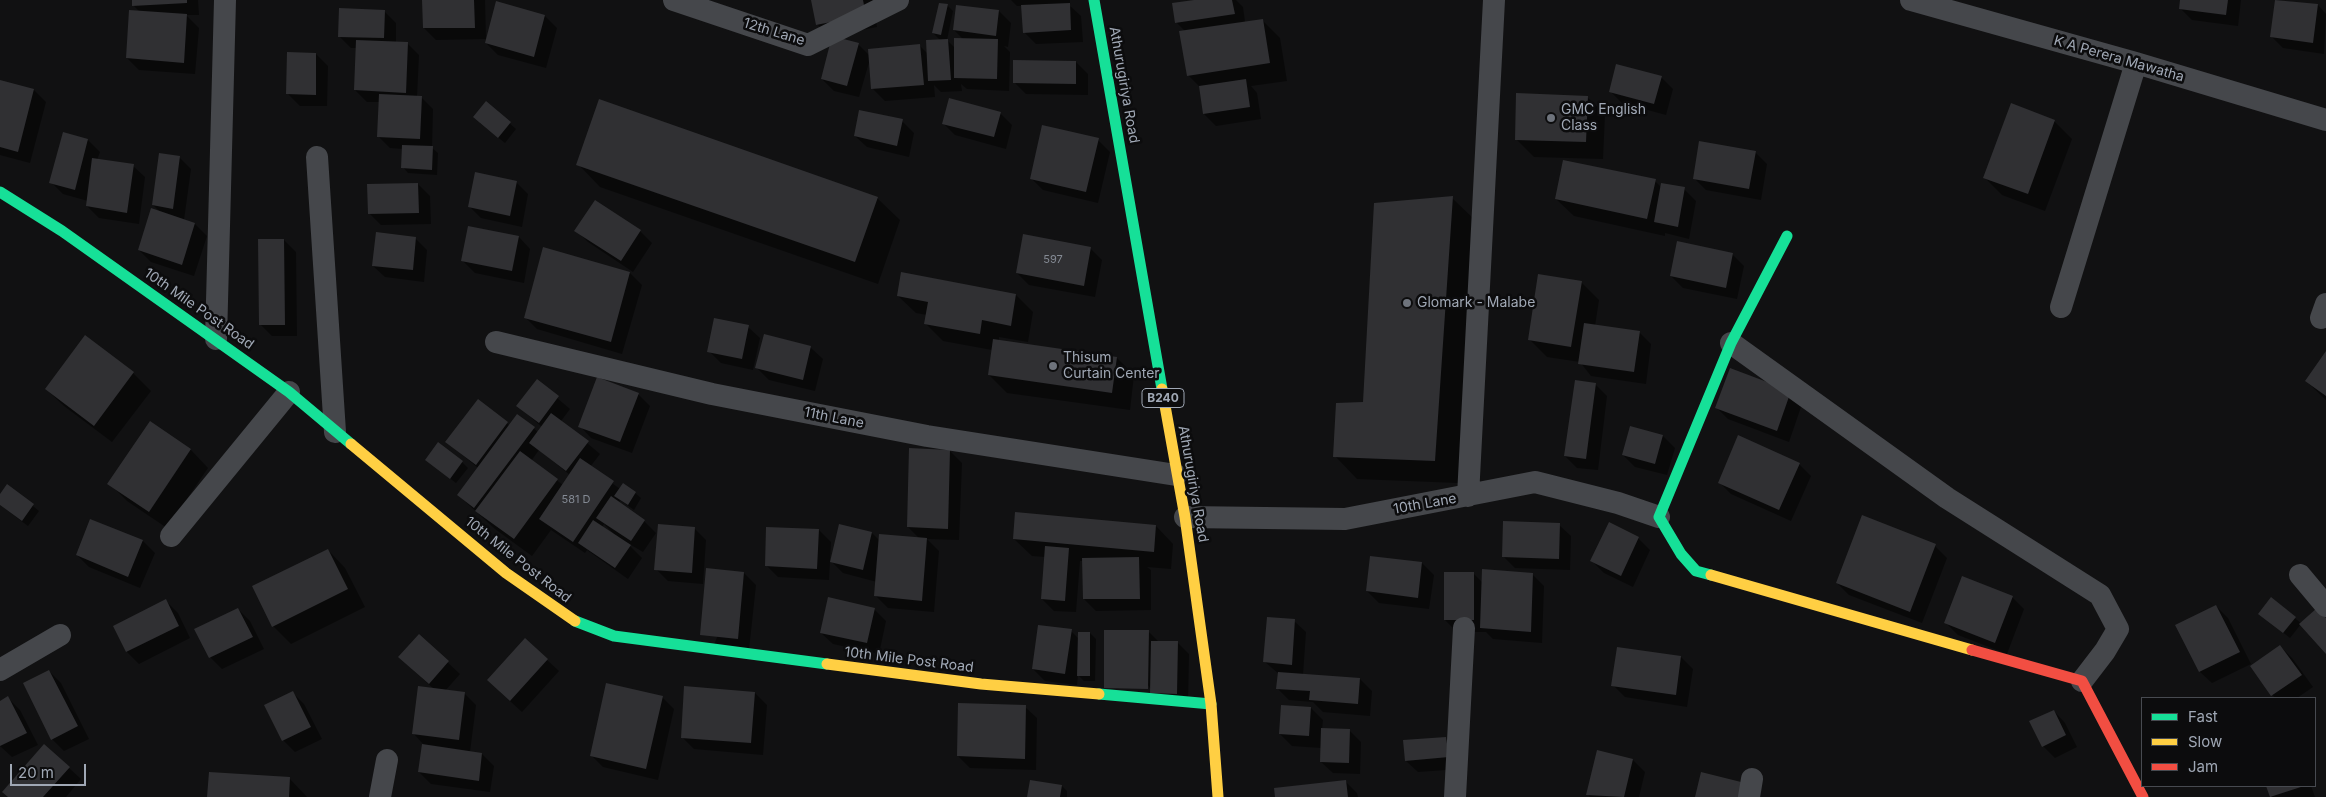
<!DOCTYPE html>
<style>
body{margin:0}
#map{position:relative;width:2326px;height:797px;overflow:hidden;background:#111112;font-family:Inter,sans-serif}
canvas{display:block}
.legend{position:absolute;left:2141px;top:697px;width:175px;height:90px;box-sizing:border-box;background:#0c0c0d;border:1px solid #474a50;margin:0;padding:6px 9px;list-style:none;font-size:15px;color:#a0a8b5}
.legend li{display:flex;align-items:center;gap:10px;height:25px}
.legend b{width:25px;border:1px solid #474a50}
.scale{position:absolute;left:10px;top:764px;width:76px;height:22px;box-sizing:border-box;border:2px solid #a0a8b5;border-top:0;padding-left:6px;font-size:15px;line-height:18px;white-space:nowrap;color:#a0a8b5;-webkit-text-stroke:4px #0c0c0d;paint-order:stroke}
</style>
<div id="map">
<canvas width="2326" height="797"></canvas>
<ul class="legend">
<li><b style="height:6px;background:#16e098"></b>Fast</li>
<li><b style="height:6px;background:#ffcf43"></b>Slow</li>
<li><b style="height:6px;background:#f24e42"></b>Jam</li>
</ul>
<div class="scale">20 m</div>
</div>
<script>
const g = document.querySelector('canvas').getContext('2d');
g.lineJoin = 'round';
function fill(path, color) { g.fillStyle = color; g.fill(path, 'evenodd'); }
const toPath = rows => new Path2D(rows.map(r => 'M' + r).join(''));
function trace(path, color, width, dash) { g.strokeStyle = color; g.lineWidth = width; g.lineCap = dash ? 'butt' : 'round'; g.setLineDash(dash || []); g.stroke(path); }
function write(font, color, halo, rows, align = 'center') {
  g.font = font + ' Inter,sans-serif'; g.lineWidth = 5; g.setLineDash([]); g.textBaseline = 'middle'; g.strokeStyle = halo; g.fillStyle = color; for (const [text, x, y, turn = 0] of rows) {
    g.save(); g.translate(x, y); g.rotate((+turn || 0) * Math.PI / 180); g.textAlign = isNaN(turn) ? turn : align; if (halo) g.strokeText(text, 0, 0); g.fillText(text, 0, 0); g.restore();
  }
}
fill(toPath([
 [133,0,198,0,199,15,186,15,199,28,195,74,139,70,127,58,140,12,133,5],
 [423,0,485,0,486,39,436,40,424,28],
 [812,0,872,0,877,27,829,36,817,24],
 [1011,0,1070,0,1070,6,1081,16,1083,42,1036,44,1024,32,1023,6,1017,6],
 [1202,0,1236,0,1243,7,1245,22,1262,20,1280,38,1287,81,1251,86,1257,93,1261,119,1216,126,1204,114,1200,87,1188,75,1186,32,1176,22],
 [2181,0,2241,0,2238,26,2192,20,2180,8],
 [2276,0,2318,5,2326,14,2324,54,2283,48,2271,36],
 [947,5,953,11,947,40,955,48,964,40,954,30,999,11,1011,23,1008,47,1004,46,1010,52,1009,91,967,89,961,84,962,91,941,92,934,85,935,97,885,101,873,89,870,59,859,97,834,91,822,79,858,44,870,56,920,46,928,54,941,41,933,33],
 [384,11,396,23,396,43,407,43,419,55,417,97,421,97,433,109,432,148,438,153,437,175,408,173,403,167,403,149,390,148,378,136,379,102,367,102,355,90,357,48,351,48,339,36],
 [545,16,557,28,546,68,498,55,486,43],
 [316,54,328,66,327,106,300,106,288,94],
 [1076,62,1088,74,1088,95,1026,94,1014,82],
 [1661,77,1673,89,1666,115,1622,103,1610,91],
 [0,81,34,90,46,102,30,163,0,155],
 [1587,97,1605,114,1603,159,1534,157,1516,139],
 [486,103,516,129,505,143,480,123],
 [1000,113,1012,125,1006,149,955,135,943,123],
 [902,121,914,133,909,157,867,147,855,136],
 [2054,121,2072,139,2045,211,2002,195,1984,177],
 [88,140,100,152,97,160,133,166,145,177,139,224,99,218,87,206,88,201,63,194,51,182],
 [1098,140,1110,152,1098,203,1043,190,1031,178],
 [1755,152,1767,164,1761,200,1706,190,1694,178],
 [179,157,191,169,184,220,195,224,207,236,194,276,151,262,139,250,161,213,153,205],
 [578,164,877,198,900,220,878,284,600,187],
 [1655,181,1661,187,1684,189,1696,201,1689,239,1665,233,1665,236,1574,216,1556,199],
 [516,182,528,194,522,227,481,218,469,206],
 [418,184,430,196,431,224,381,225,369,213],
 [1452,198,1475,220,1458,483,1357,479,1335,456,1364,404],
 [595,201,640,231,652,243,633,272,588,242,576,230],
 [519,237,530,249,524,283,475,273,463,261],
 [415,238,427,250,424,282,385,277,373,266],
 [284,240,296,252,297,336,272,336,260,324],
 [1090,248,1102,260,1095,297,1029,285,1017,273],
 [544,249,630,273,642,285,622,354,537,329,525,317],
 [1732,254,1744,266,1737,299,1683,288,1671,276],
 [1581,282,1599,300,1595,326,1639,332,1651,344,1646,384,1591,376,1580,362,1547,357,1529,339],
 [1016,295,1033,312,1028,342,999,337,999,341,1117,358,1134,375,1130,410,1007,393,989,375,992,350,943,341,925,323,927,315,916,313,898,296],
 [748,327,760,338,753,370,721,363,709,351],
 [765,335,811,348,823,359,815,391,769,380,757,368],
 [85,337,133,373,151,391,112,442,64,406,46,389],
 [2326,353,2326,400,2306,381],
 [1731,370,1802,404,1789,442,1728,419,1717,408],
 [537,381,570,409,561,421,600,454,590,467,620,489,635,493,641,498,634,510,620,500,619,503,644,521,656,533,643,552,626,542,642,558,628,579,587,550,585,553,551,530,532,556,495,529,458,495,478,468,447,442,478,401,510,426,518,416,538,432,542,427,518,406],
 [539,450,570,475,563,485,531,461],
 [604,524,613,533,612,534,602,527],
 [1595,384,1607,396,1598,470,1577,468,1565,456],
 [638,394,650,406,632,453,591,438,580,426],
 [150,423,191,450,208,468,167,528,127,501,109,483],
 [1663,436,1675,448,1667,475,1635,467,1623,455],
 [950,451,962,463,959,540,927,539,939,551,934,612,888,608,876,596,877,582,843,573,831,561,840,525,872,533,880,541,920,539,908,527],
 [426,460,462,462,468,468,456,483],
 [1799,464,1811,476,1791,521,1731,494,1719,482],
 [8,486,39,511,28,526,0,505,0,496],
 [1863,517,1935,546,1947,558,1922,623,1849,595,1837,583],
 [91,521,143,541,155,553,140,588,89,567,77,555],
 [1559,525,1571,536,1570,570,1515,568,1503,556],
 [1156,526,1173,544,1171,569,1147,567,1151,570,1151,610,1096,611,1084,599,1083,561,1080,561,1076,612,1054,611,1042,599,1045,557,1032,556,1014,539],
 [694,528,706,540,703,584,668,581,656,569],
 [768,528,819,530,831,542,829,580,778,577,766,565],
 [1638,538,1650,550,1633,587,1604,573,1592,561],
 [328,550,345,568,365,607,291,644,273,626],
 [1422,563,1434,575,1429,609,1379,603,1367,591],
 [744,573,756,585,749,650,713,647],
 [1473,573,1483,583,1532,574,1544,586,1542,643,1493,639,1486,632,1457,632,1445,620],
 [2012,597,2024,609,2007,654,1958,635,1946,623],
 [2271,599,2302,624,2326,619,2326,652,2301,624,2290,638,2266,619],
 [166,601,178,613,190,638,139,664,127,652,115,626],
 [2216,606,2228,618,2251,664,2212,683,2200,672],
 [238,609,250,621,264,649,222,669,210,657],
 [874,609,886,621,879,654,833,644,821,633],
 [1294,621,1306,632,1303,675,1360,679,1372,691,1370,716,1323,712,1313,702,1289,700,1277,688,1279,674,1265,662],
 [1071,631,1079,639,1090,633,1096,639,1095,681,1084,681,1078,675,1077,685,1045,681,1033,669],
 [1106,631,1148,631,1159,642,1177,642,1189,654,1188,705,1163,705],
 [419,636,460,674,445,691,464,693,476,705,470,752,482,754,494,766,490,792,431,784,419,772,423,744,414,734,435,690,412,669],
 [2280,646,2292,658,2313,687,2297,698,2275,698,2251,667],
 [1681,657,1693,669,1687,707,1625,697,1613,685],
 [547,660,559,671,522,712,500,692],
 [49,671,61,683,89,739,64,751,52,739],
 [293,693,304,704,322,739,295,752,283,740],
 [755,693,767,705,763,755,694,749,682,737],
 [662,697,674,709,658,780,603,767,591,755],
 [8,698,20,710,38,745,12,757,0,746,0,702],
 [1025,707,1037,718,1036,770,970,768,958,756],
 [1311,708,1323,720,1322,729,1349,730,1361,742,1360,774,1333,773,1321,762,1321,748,1292,746,1280,734],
 [2054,711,2065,723,2077,747,2055,758,2043,746],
 [1446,738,1458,750,1460,769,1418,772,1406,761],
 [1598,751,1633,760,1645,772,1639,797,1590,797,1588,795],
 [69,768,81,779,66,797,9,797],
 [289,778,307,797,209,797],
 [1345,781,1357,793,1358,797,1277,797],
 [1062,786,1067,791,1067,797,1029,797],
 [2268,786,2311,786,2315,797,2272,797]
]), '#0007');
fill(toPath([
 [132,0,187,0,187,3,132,6],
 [422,0,474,0,475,28,423,28],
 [811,0,863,0,866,15,816,25],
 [1194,0,1232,0,1235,14,1175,23,1172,3],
 [2180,0,2228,0,2226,15,2179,9],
 [2275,0,2318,4,2313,43,2270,37],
 [496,1,545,15,534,57,485,43],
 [939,3,948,4,941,35,932,33],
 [1070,3,1071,30,1023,33,1021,5],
 [956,5,999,10,996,36,953,30],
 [339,8,385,10,384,38,338,37],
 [129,10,187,14,184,63,126,58],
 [1263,19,1270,63,1187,76,1179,31],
 [832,36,859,43,847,86,821,79],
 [954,38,998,39,997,79,954,78],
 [948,39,951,80,928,81,926,40],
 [356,40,408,42,406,93,354,90],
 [920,44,924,85,871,89,868,49],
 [287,52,316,53,316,95,286,94],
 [1013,60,1076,61,1076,84,1013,83],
 [1616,64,1662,76,1654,104,1609,92],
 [1246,79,1250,107,1203,114,1199,86],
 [0,80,34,89,18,152,0,147],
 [1516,93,1588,96,1586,142,1515,140],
 [379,94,422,96,420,139,377,137],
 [949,98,1001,112,994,137,942,124],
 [599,99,878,197,855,262,576,165],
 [486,101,511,122,498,138,473,117],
 [2011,103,2055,120,2028,194,1983,178],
 [859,110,903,119,897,146,854,136],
 [1042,125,1099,138,1086,192,1030,179],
 [63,132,88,139,75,190,49,183],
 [1699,141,1756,151,1749,189,1693,179],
 [402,145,433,146,432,170,401,168],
 [159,153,180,156,173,209,152,205],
 [92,158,134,164,127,213,86,206],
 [1563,160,1656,179,1647,219,1555,199],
 [475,172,517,181,510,216,468,207],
 [418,183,419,213,368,214,367,184],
 [1661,183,1685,187,1678,227,1654,222],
 [1453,196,1435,461,1333,457,1336,403,1363,402,1374,203],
 [595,200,641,230,621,261,574,231],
 [151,208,195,223,182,265,138,250],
 [468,226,519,236,512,271,461,261],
 [376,232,416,237,413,270,372,266],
 [1023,234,1091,247,1084,286,1016,273],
 [258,239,284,239,285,325,259,325],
 [1677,241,1733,253,1726,288,1670,276],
 [543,247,630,272,611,342,524,318],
 [901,272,1016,294,1011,326,982,320,980,334,924,324,928,302,897,296],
 [1538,274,1582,281,1571,347,1528,340],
 [714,318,749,325,742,359,707,352],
 [1584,323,1640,331,1634,372,1578,364],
 [764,334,811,346,803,380,755,368],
 [85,335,134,372,94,426,45,389],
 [993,339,1117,357,1112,393,988,375],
 [2326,351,2326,396,2305,381],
 [1730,368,1791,391,1777,431,1715,408],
 [597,377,639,393,620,442,578,427],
 [537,379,559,396,539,423,516,406],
 [1575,380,1596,383,1586,459,1564,456],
 [478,399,508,422,476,465,445,442],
 [551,413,589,441,566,471,529,443],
 [517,414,535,427,474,508,457,495],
 [150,421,191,449,149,512,107,484],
 [1630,426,1663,435,1655,464,1622,455],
 [1738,435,1800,463,1779,510,1718,483],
 [438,442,463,461,450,479,425,460],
 [909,448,950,450,948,529,907,527],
 [520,451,558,479,514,539,475,511],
 [580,458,614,481,573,542,539,519],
 [623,483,636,492,628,505,614,496],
 [7,484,34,504,22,521,0,505,0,494],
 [611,496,645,520,631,541,596,518],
 [1015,512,1156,525,1154,552,1013,539],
 [1862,515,1936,544,1910,612,1836,583],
 [90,519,143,540,128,577,76,555],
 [593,520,631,545,615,568,578,543],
 [1503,521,1560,523,1559,559,1502,557],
 [1609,522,1639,537,1621,576,1590,561],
 [658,524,695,527,692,573,654,570],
 [839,524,872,532,863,570,830,562],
 [766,527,819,529,817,569,765,566],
 [879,534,927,538,922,601,874,596],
 [1045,546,1069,548,1065,601,1041,599],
 [328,549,348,589,272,627,252,586],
 [1370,556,1422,562,1418,598,1366,591],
 [1139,557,1140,599,1083,599,1082,558],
 [706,568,744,572,738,639,700,635],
 [1482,569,1533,573,1531,632,1480,628],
 [1444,572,1474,572,1474,620,1444,620],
 [1962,576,2013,596,1995,643,1944,623],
 [828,597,875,608,867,643,820,633],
 [2271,597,2296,617,2283,633,2258,614],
 [166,599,179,626,126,652,113,626],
 [2216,605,2240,652,2199,672,2175,625],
 [238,608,253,637,209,658,194,629],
 [2317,608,2326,618,2326,654,2299,624],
 [1267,617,1295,619,1292,665,1263,662],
 [1038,625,1072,629,1065,674,1032,669],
 [1104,630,1149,630,1148,689,1104,688],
 [1078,632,1090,632,1090,676,1077,676],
 [419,634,449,661,429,684,398,657],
 [525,638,548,659,510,701,487,680],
 [1151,641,1178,641,1177,694,1150,693],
 [2280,645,2302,675,2271,696,2250,666],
 [1617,647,1681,656,1676,695,1611,686],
 [49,670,78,726,51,740,23,683],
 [1278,672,1360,678,1358,704,1309,700,1310,691,1276,689],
 [606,683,663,696,646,769,590,756],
 [418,686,465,692,459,740,412,734],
 [684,686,755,692,751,743,681,738],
 [293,691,311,727,282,741,264,705],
 [8,696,27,733,0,746,0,701],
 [958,703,1026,705,1025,759,957,756],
 [1281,705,1311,707,1309,736,1279,734],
 [2054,710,2066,735,2042,747,2029,721],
 [1321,728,1350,729,1349,763,1320,762],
 [1446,737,1449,757,1405,761,1403,740],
 [44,744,70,767,43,797,8,797,2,792],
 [422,744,482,753,479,781,418,772],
 [1597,750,1633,759,1624,797,1586,795],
 [209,772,290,777,289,797,207,797],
 [1701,772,1745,783,1741,797,1695,797],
 [1030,780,1062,785,1060,797,1027,797],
 [1346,780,1348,797,1275,797,1274,788],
 [2266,786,2304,786,2270,797]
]), '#303033');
trace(toPath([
 [674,0,808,45,898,0],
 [1911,0,2136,63,2326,120],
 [317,157,335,432],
 [2061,307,2136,63],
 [2321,318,2326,304],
 [216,339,225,0],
 [496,342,712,394,927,436,1176,475],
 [1731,343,1947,498,2100,595,2118,629,2105,651,2082,681],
 [1468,496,1494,0],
 [1185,517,1345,519,1535,482,1618,503,1659,517],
 [171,536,289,392],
 [2300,575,2326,606],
 [0,670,60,635],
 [380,797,387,760],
 [1455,797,1464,628],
 [1749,797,1752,779]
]), '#45474b', 22);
trace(toPath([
 [1094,0,1162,389],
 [0,192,62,231,289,392,351,444],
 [1711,575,1696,571,1681,554,1659,517,1731,343,1787,236],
 [575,621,614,636,827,664],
 [1099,694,1211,704]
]), '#16e098', 11);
trace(toPath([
 [1162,389,1185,517,1211,704,1218,797],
 [351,444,506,573,575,621],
 [1711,575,1972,650],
 [827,664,981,684,1099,694]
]), '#ffcf43', 11);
trace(toPath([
 [1972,650,2082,681,2143,797]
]), '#f24e42', 11);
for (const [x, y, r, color] of [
 [1551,118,5,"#6e737c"],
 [1407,303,5,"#6e737c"],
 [1053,366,5,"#6e737c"]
]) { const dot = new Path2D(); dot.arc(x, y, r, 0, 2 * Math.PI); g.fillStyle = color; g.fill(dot); trace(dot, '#0c0c0d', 2); }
write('11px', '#848a94', null, [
 ["597",1053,260],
 ["581 D",576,500]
]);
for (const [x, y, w] of [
 [1163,398,42]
]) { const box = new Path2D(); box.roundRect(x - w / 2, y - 9.5, w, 19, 4); g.fillStyle = '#0c0c0d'; g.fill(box); trace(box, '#a0a8b5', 1); }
write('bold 12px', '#a0a8b5', null, [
 ["B240",1163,398]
]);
write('14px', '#a0a8b5', '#0c0c0d', [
 ["12th Lane",774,32,17],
 ["K A Perera Mawatha",2119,59,16],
 ["Athurugiriya Road",1124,85,80],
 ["10th Mile Post Road",199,309,35],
 ["11th Lane",834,418,11],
 ["Athurugiriya Road",1193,484,80],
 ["10th Lane",1425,504,-10],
 ["10th Mile Post Road",518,560,38],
 ["10th Mile Post Road",909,660,7]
]);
write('14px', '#a0a8b5', '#0c0c0d', [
 ["GMC English",1561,110],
 ["Class",1561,126],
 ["Glomark - Malabe",1417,303],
 ["Thisum",1063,358],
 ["Curtain Center",1063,374]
], 'left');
</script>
